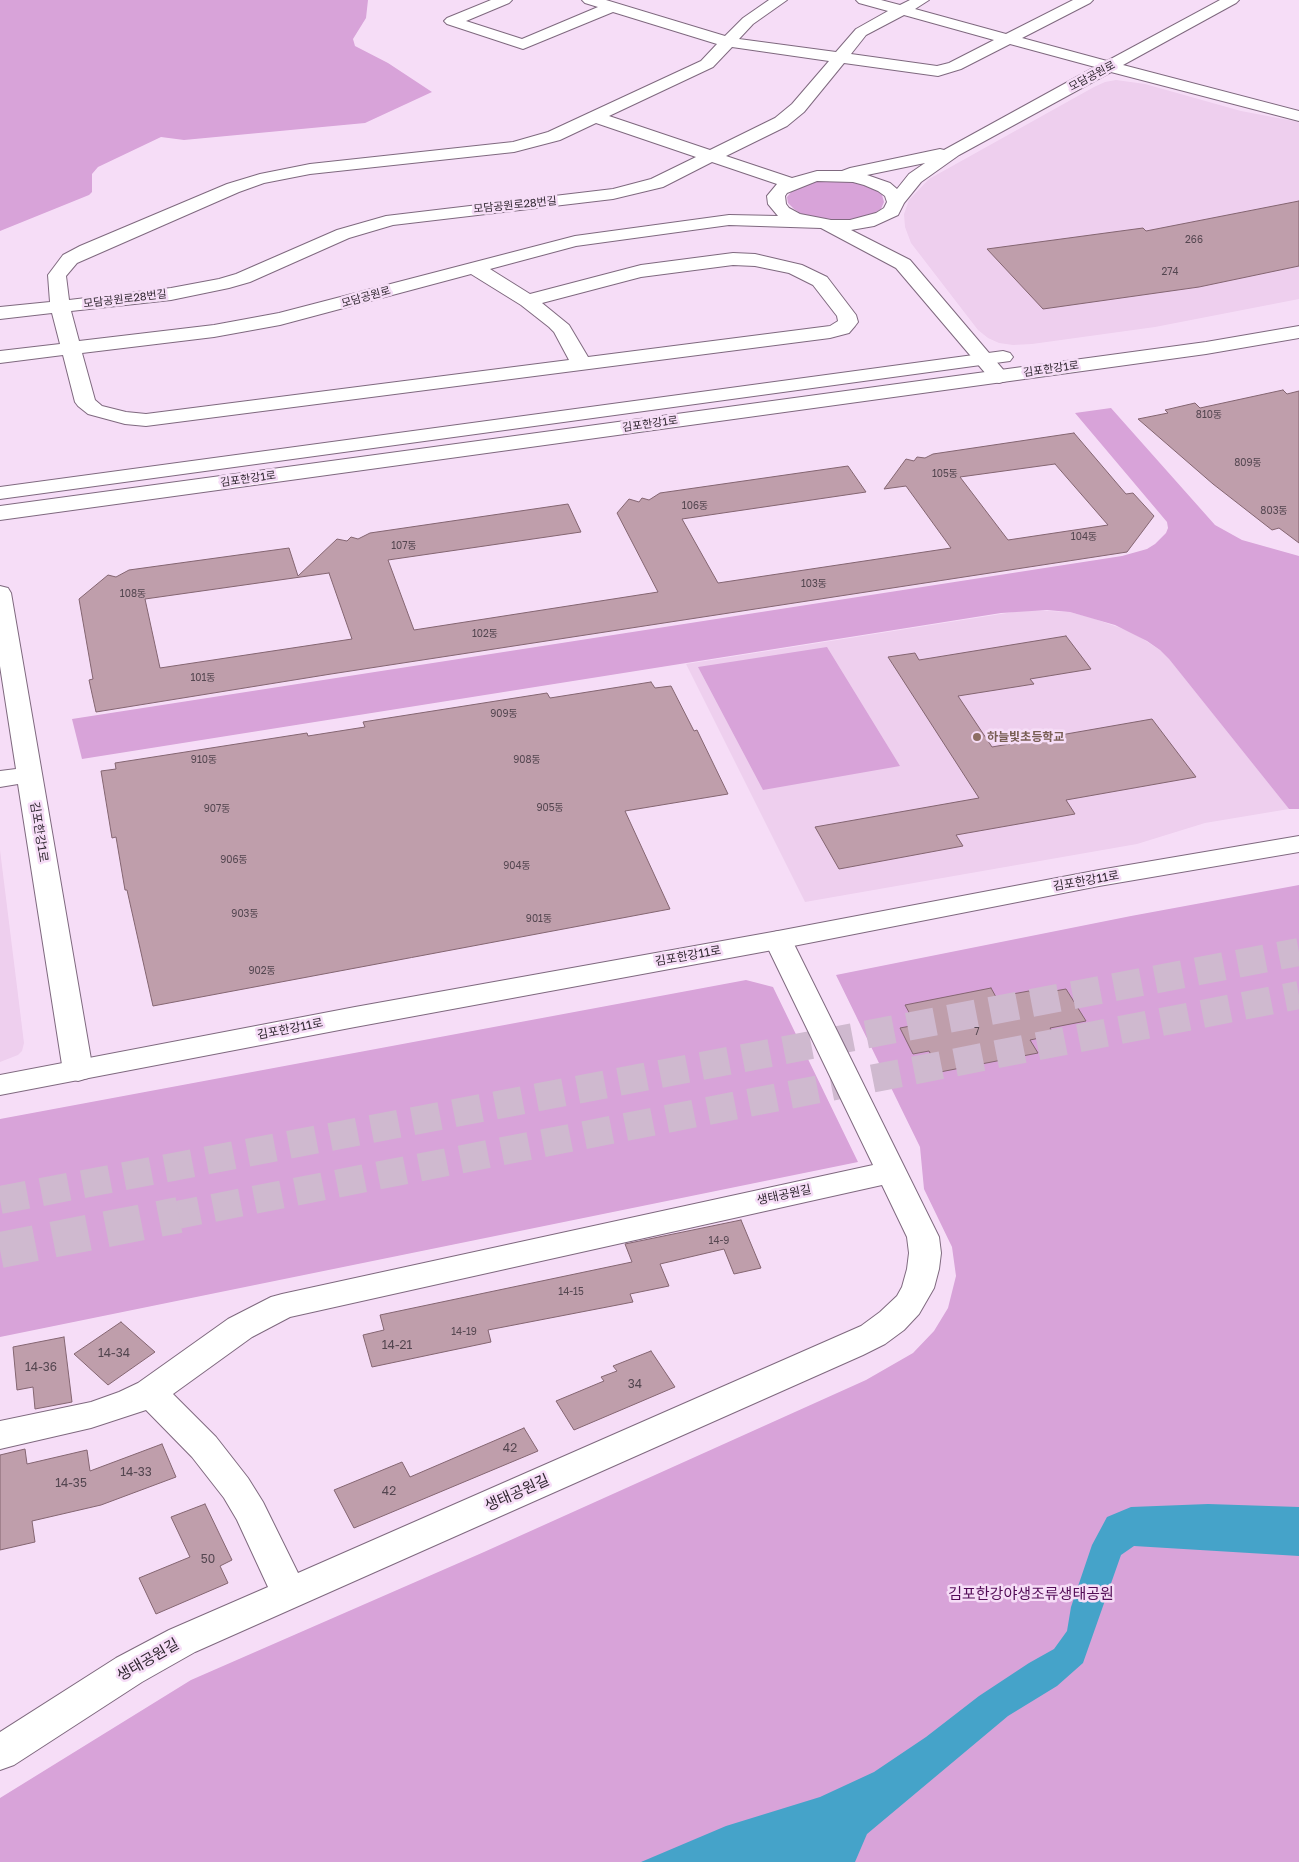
<!DOCTYPE html>
<meta charset="utf-8">
<style>
body{margin:0}
canvas{display:block;background:#f6ddf7}
</style>
<canvas width="1299" height="1862"></canvas>
<script>
const g = document.querySelector('canvas').getContext('2d');
g.lineJoin = 'round';
function fill(path, color) { g.fillStyle = color; g.fill(path, 'evenodd'); }
const toPath = rows => new Path2D(rows.map(r => 'M' + r).join(''));
function trace(path, color, width, dash) { g.strokeStyle = color; g.lineWidth = width; g.lineCap = dash ? 'butt' : 'round'; g.setLineDash(dash || []); g.stroke(path); }
function write(font, color, halo, rows, align = 'center') {
  g.font = font + ' "Golos Text","Noto Sans KR",sans-serif'; g.lineWidth = 5; g.setLineDash([]); g.textBaseline = 'middle'; g.strokeStyle = halo; g.fillStyle = color; for (const [text, x, y, turn = 0] of rows) {
    g.save(); g.translate(x, y); g.rotate((+turn || 0) * Math.PI / 180); g.textAlign = isNaN(turn) ? turn : align; if (halo) g.strokeText(text, 0, 0); g.fillText(text, 0, 0); g.restore();
  }
}
fill(toPath([
 [1116,80,1145,84,1241,111,1299,122,1299,299,1155,327,1032,344,1013,345,999,343,988,338,978,330,911,243,905,227,904,214,909,200,929,179,1094,87,1105,82],
 [1026,610,1070,612,1092,618,1132,632,1160,650,1169,659,1289,809,1205,823,1137,844,805,902,686,664],
 [0,850,24,1043,22,1051,18,1055,0,1062]
]), '#eecfee');
fill(toPath([
 [0,0,368,0,366,18,353,39,355,46,388,63,432,92,365,123,184,140,161,137,98,167,92,174,92,192,89,195,0,231],
 [821,181,850,181,864,185,875,189,882,195,884,202,881,209,873,214,847,220,816,218,803,215,794,209,788,203,787,197,792,191,809,183],
 [1111,408,1215,525,1242,540,1299,556,1299,809,1289,809,1169,659,1160,650,1147,641,1115,625,1070,612,1047,610,1001,613,82,759,72,719,1122,556,1147,549,1155,544,1166,533,1168,528,1167,522,1075,413],
 [827,647,900,766,763,790,698,667],
 [1299,885,1299,1862,0,1862,0,1798,191,1680,484,1552,866,1380,913,1353,934,1331,948,1308,956,1276,952,1247,924,1189,920,1147,836,975,1131,916],
 [746,980,773,987,858,1162,0,1337,0,1119]
]), '#d8a3d9');
fill(toPath([
 [1208,1504,1299,1507,1299,1556,1134,1546,1121,1555,1083,1663,1057,1686,1008,1716,867,1834,855,1862,641,1862,726,1826,820,1797,874,1772,926,1737,979,1696,1029,1663,1054,1649,1067,1631,1071,1607,1092,1545,1107,1517,1131,1507]
]), '#45a3c9');
const building = toPath([
 [1299,201,1299,266,1199,287,1043,309,987,249,1143,228,1146,231,1299,201],
 [1283,390,1287,394,1299,391,1299,543,1279,528,1272,530,1213,484,1138,419,1168,413,1165,410,1195,403,1200,408,1283,390],
 [1074,433,1126,494,1133,493,1154,516,1127,552,331,674,96,712,89,680,93,679,79,599,108,575,116,577,129,570,289,548,298,576,337,539,347,541,351,537,358,539,370,533,568,504,581,532,388,560,414,630,658,592,617,513,629,499,639,502,642,498,649,500,660,493,848,466,866,492,682,519,718,583,951,548,906,486,884,489,906,459,914,461,917,457,925,458,933,454,1074,433],
 [1055,464,1108,525,1008,540,960,477,1055,464],
 [329,573,352,639,160,668,145,599,329,573],
 [1066,636,1091,669,1030,679,1034,684,958,696,992,747,1152,719,1196,777,1066,800,1075,814,956,835,963,846,839,869,815,827,979,798,888,657,915,653,919,660,1066,636],
 [651,682,655,688,671,686,694,731,697,730,728,794,625,811,670,909,153,1006,127,890,125,890,116,837,112,838,101,771,116,769,115,763,307,733,308,736,365,727,363,722,547,693,550,698,651,682],
 [991,988,996,997,1029,991,1032,995,1066,989,1086,1021,1050,1028,1054,1035,1030,1040,1038,1053,940,1072,929,1051,913,1054,900,1028,916,1025,905,1005,991,988],
 [741,1220,761,1268,734,1274,724,1249,660,1264,669,1286,630,1294,633,1302,488,1330,491,1342,372,1367,363,1335,384,1330,380,1315,632,1262,625,1244,741,1220],
 [121,1322,155,1352,108,1385,74,1354,121,1322],
 [64,1337,72,1402,35,1409,33,1387,17,1390,13,1347,64,1337],
 [651,1351,675,1387,574,1430,556,1401,604,1381,601,1377,617,1371,613,1366,651,1351],
 [524,1428,538,1451,354,1528,334,1490,402,1462,410,1477,524,1428],
 [162,1444,176,1477,101,1505,32,1521,35,1542,0,1550,0,1455,25,1449,27,1464,87,1450,90,1471,162,1444],
 [205,1504,232,1560,220,1566,228,1583,156,1614,139,1578,190,1557,171,1517,205,1504]
]);
fill(building, '#bf9eab');
trace(building, '#846571', 1);
trace(toPath([
 [0,1200,1299,952],
 [172,1216,1299,995]
]), '#cfb9cf', 28, [28, 14]);
trace(toPath([
 [0,1250,179,1215]
]), '#cfb9cf', 36, [36, 18]);
const street = toPath([
 [491,0,512,0,509,3,466,21,522,39,598,7,585,3,582,0,606,0,725,36,743,18,769,0,787,0,753,24,739,39,836,52,856,29,888,11,859,3,856,0,881,0,900,5,910,0,929,0,915,9,1006,34,1073,0,1093,0,1090,3,1022,38,1107,61,1220,0,1239,0,1236,3,1123,65,1299,111,1299,121,1111,72,959,155,921,182,904,203,898,215,874,226,851,230,910,260,1006,373,1009,377,1006,381,999,383,992,381,896,268,821,228,729,225,576,246,490,269,530,294,641,265,733,253,755,254,802,265,827,277,856,315,858,322,855,326,849,333,830,338,146,426,125,424,88,414,78,406,75,402,63,355,0,363,0,351,60,344,52,313,0,319,0,307,50,302,48,275,63,255,80,246,227,184,260,174,310,164,513,142,548,132,701,61,717,44,613,12,523,49,447,24,444,21,447,18,491,0],
 [904,15,994,40,949,63,937,66,851,54,866,35,904,15],
 [1010,44,1095,67,944,150,940,149,850,168,842,171,817,171,792,178,726,156,787,126,804,112,844,63,938,76,961,69,1010,44],
 [732,47,829,61,792,104,775,118,710,150,609,116,713,67,732,47],
 [596,123,696,157,651,179,613,189,386,216,337,230,236,274,219,279,171,288,69,300,66,276,77,263,239,192,264,183,310,174,514,152,560,140,596,123],
 [712,162,777,184,767,196,768,204,778,216,729,215,575,236,279,313,214,325,79,341,71,311,171,300,229,288,250,282,349,238,393,225,613,199,663,187,712,162],
 [925,163,909,174,897,189,890,183,867,175,925,163],
 [817,181,853,182,864,185,878,191,885,196,887,202,884,208,876,213,850,220,831,220,800,214,789,208,786,204,785,196,787,193,817,181],
 [733,265,755,266,789,273,813,285,837,316,838,321,830,326,588,357,569,325,542,303,641,277,733,265],
 [471,274,521,305,549,327,554,332,569,360,146,414,126,412,102,406,95,400,82,353,214,337,280,325,471,274],
 [0,586,8,588,11,593,93,1071,88,1078,78,1081,68,1078,63,1071,18,784,0,787,0,771,16,769,0,666,0,586],
 [778,931,788,934,792,940,939,1237,941,1253,939,1269,934,1288,919,1314,904,1330,885,1344,863,1355,195,1652,142,1682,14,1765,0,1770,0,1732,116,1658,169,1630,268,1587,237,1520,224,1498,192,1457,146,1410,91,1428,0,1449,0,1421,91,1402,119,1392,138,1383,228,1319,271,1297,282,1294,873,1165,764,940,768,934,778,931],
 [882,1185,907,1237,909,1253,907,1269,902,1287,897,1296,880,1312,861,1326,298,1573,263,1502,248,1478,216,1437,173,1394,252,1337,290,1317,882,1185]
]);
const secondary = toPath([
 [1299,326,1299,338,1206,354,0,520,0,506,1206,342,1299,326],
 [1003,351,1010,353,1013,357,1010,361,0,499,0,487,1003,351],
 [1299,836,1299,852,1099,886,778,949,355,1027,0,1095,0,1075,355,1007,778,931,1099,870,1299,836]
]);
trace(street, '#7f697f', 2);
trace(secondary, '#7f697f', 2);
fill(street, '#fff');
fill(secondary, '#fff');
for (const [x, y, r, color] of [
 [977,737,5,"#8d6e63"]
]) { const dot = new Path2D(); dot.arc(x, y, r, 0, 2 * Math.PI); g.fillStyle = color; g.fill(dot); trace(dot, '#f6ddf7', 2); }
write('10px', '#544650', null, [
 ["266",1194,240],
 ["274",1170,272],
 ["810동",1209,415],
 ["809동",1248,463],
 ["105동",945,474],
 ["106동",695,506],
 ["803동",1274,511],
 ["104동",1084,537],
 ["107동",404,546],
 ["103동",814,584],
 ["108동",133,594],
 ["102동",485,634],
 ["101동",203,678],
 ["909동",504,714],
 ["910동",204,760],
 ["908동",527,760],
 ["905동",550,808],
 ["907동",217,809],
 ["906동",234,860],
 ["904동",517,866],
 ["903동",245,914],
 ["901동",539,919],
 ["902동",262,971],
 ["7",977,1032],
 ["14-9",719,1241],
 ["14-15",571,1292],
 ["14-19",464,1332]
]);
write('11px', '#312831', '#f6ddf7', [
 ["모담공원로",1092,76,-28],
 ["모담공원로28번길",515,205,-6],
 ["모담공원로",366,297,-16],
 ["모담공원로28번길",125,299,-7],
 ["김포한강1로",1051,369,-8],
 ["김포한강1로",650,424,-8],
 ["김포한강1로",248,479,-8]
]);
write('bold 12px', '#785e54', '#f6ddf7', [
 ["하늘빛초등학교",987,737]
], 'left');
write('12px', '#312831', '#f6ddf7', [
 ["김포한강1로",39,832,81],
 ["김포한강11로",1086,881,-10],
 ["김포한강11로",688,956,-10],
 ["김포한강11로",290,1029,-11],
 ["생태공원길",784,1195,-12]
]);
write('12px', '#544650', null, [
 ["14-21",397,1345],
 ["14-34",114,1353],
 ["14-36",41,1367],
 ["34",635,1384],
 ["42",510,1448],
 ["14-33",136,1472],
 ["14-35",71,1483],
 ["42",389,1491],
 ["50",208,1559]
]);
write('15px', '#312831', '#f6ddf7', [
 ["생태공원길",517,1493,-24],
 ["생태공원길",148,1660,-30]
]);
write('15px', '#520b56', '#f6ddf7', [
 ["김포한강야생조류생태공원",1031,1594]
]);
</script>
